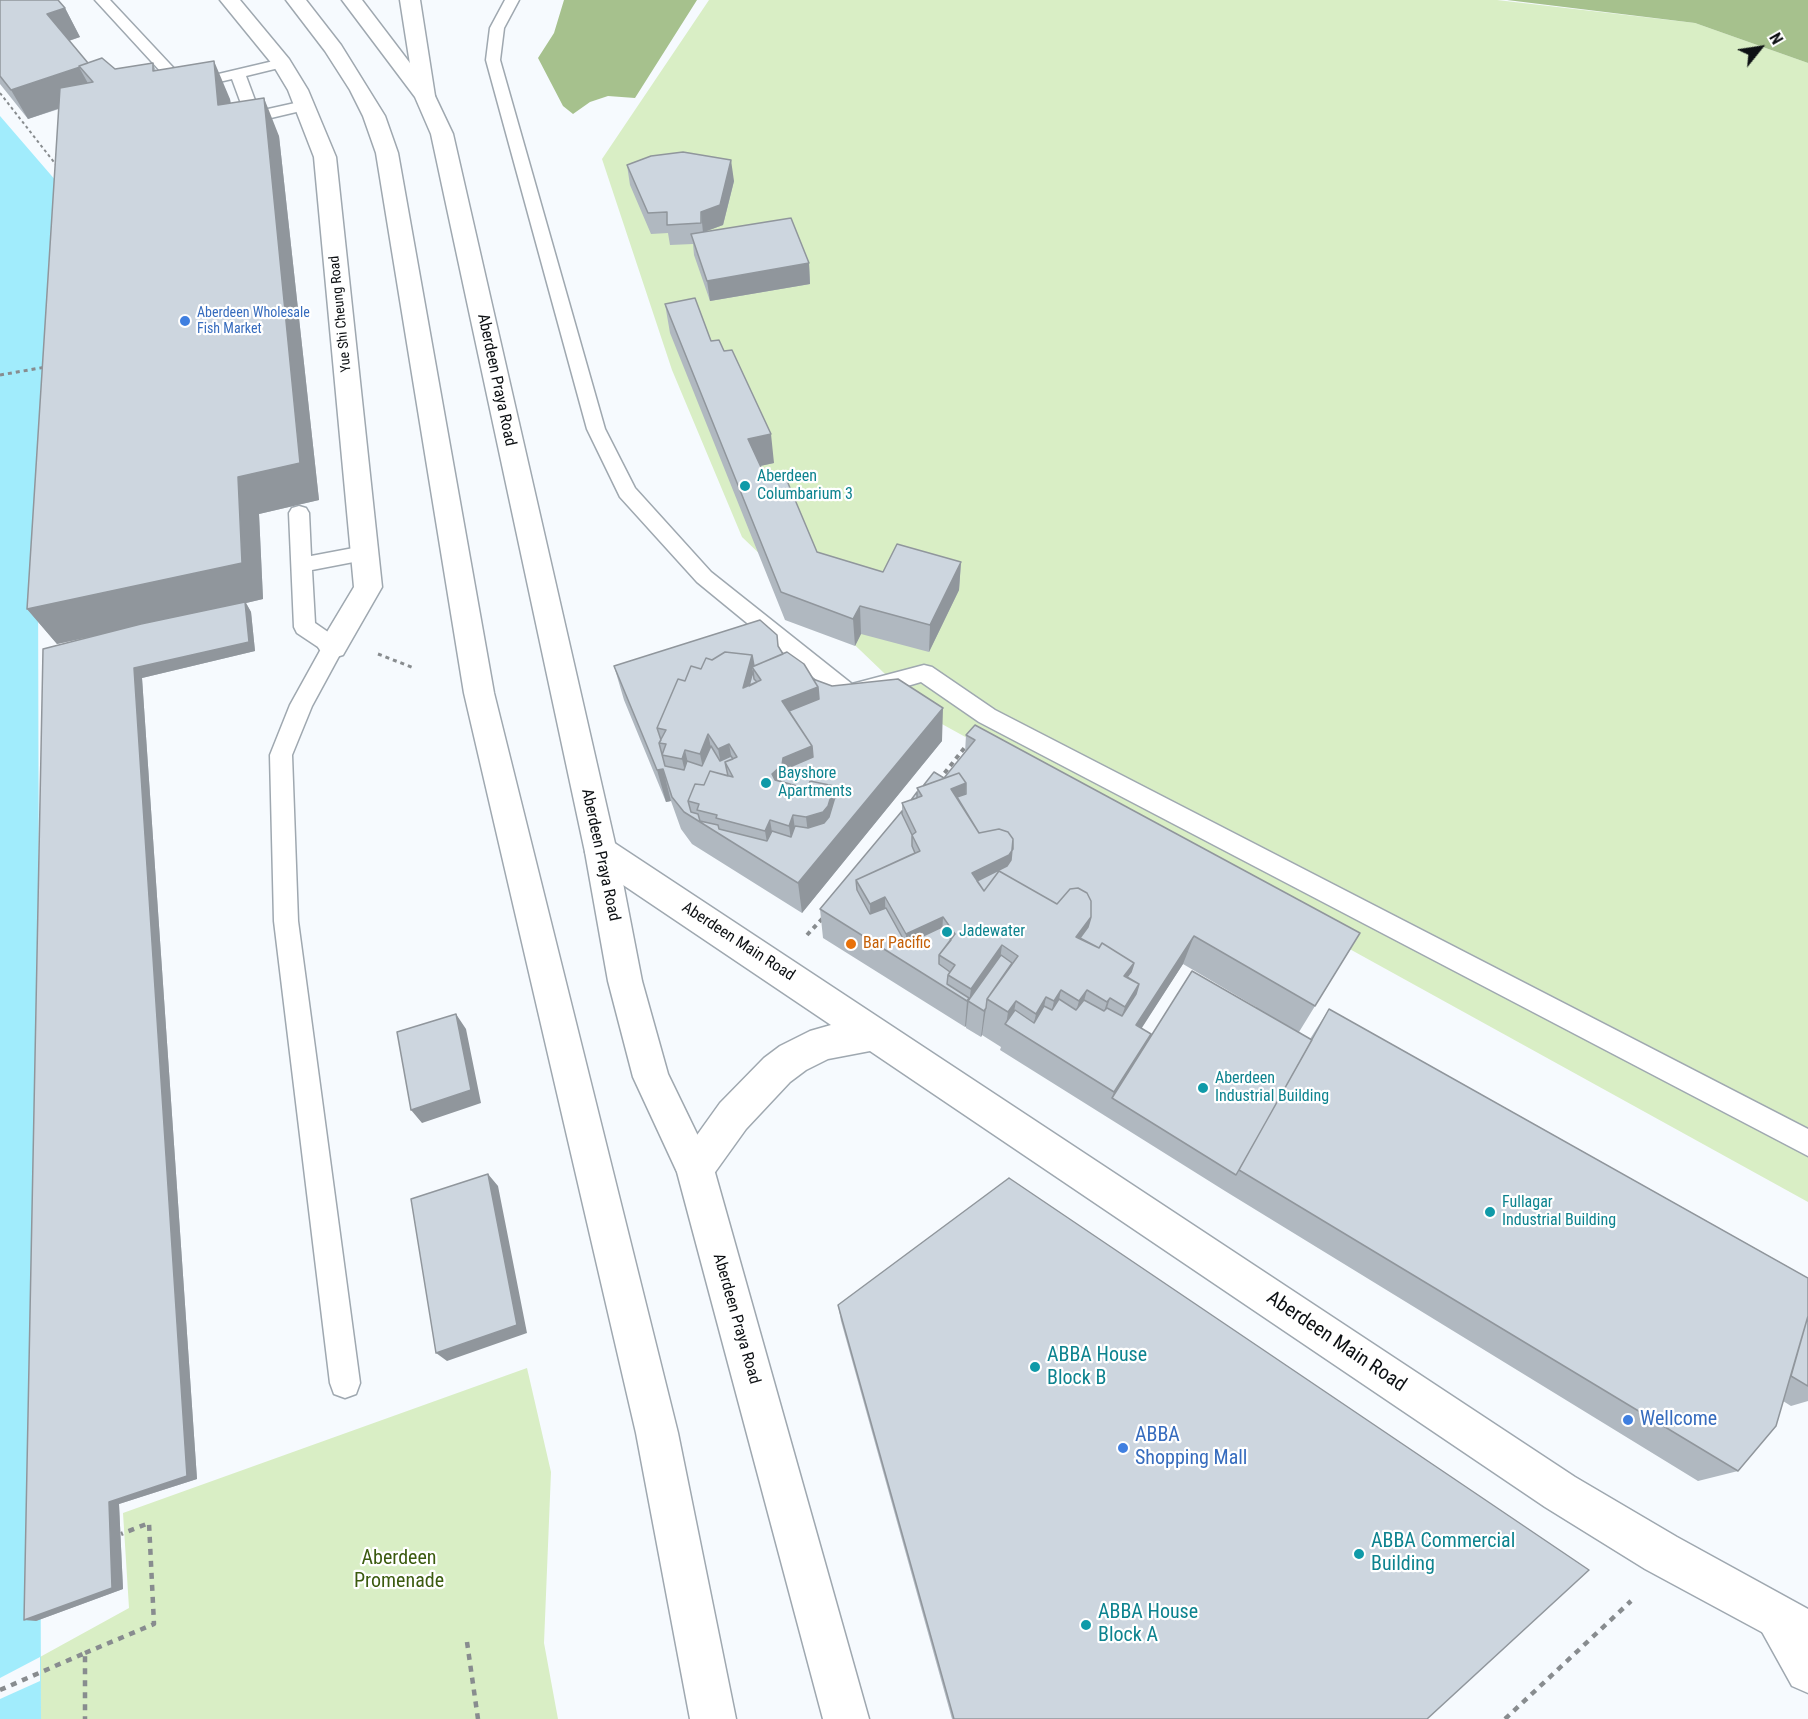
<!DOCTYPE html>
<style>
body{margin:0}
#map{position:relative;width:1808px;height:1719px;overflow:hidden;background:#f6fafe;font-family:"Roboto Condensed",sans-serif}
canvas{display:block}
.north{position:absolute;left:1730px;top:18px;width:60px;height:60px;-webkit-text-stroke:4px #fff;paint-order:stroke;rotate:60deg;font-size:16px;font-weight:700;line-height:24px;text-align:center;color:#0d1013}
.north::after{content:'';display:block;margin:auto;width:21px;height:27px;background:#0d1013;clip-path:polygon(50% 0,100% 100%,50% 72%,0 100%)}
</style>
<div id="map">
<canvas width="1808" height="1719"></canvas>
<div class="north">N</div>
</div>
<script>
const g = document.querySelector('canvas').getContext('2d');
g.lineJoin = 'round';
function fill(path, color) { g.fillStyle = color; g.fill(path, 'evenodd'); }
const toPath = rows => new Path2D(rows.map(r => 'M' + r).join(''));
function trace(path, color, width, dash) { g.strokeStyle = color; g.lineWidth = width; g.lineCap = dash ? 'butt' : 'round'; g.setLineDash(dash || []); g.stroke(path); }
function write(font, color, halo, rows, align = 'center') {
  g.font = font + ' "Roboto Condensed",sans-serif'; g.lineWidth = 4.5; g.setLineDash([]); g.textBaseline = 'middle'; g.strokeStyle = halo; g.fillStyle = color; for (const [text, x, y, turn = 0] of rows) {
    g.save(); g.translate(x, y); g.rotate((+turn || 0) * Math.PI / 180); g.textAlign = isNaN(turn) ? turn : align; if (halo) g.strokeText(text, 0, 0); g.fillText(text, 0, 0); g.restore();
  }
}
fill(toPath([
 [709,0,1497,0,1695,23,1808,63,1808,1202,931,718,742,537,672,370,602,159],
 [527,1368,551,1472,544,1643,558,1719,41,1719,40,1657,129,1608,123,1513]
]), '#d9eec5');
fill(toPath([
 [564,0,697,0,635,98,608,96,590,102,573,114,563,106,538,58,554,33],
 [1507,0,1808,0,1808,63,1695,23]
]), '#a6c18d');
fill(toPath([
 [0,116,63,189,38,573,41,1719,0,1719]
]), '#a1ecfc');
fill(toPath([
 [40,1657,40,1681,0,1699,0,1678]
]), '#f6fafe');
const service = toPath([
 [95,0,110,0,183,78,193,80,282,59,287,60,289,63,287,66,246,76,259,111,304,101,312,106,309,109,254,122,246,117,232,79,193,88,173,85,95,0],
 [505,0,519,0,504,28,500,60,605,429,635,488,711,572,852,684,924,665,932,667,995,710,1808,1129,1808,1156,979,722,921,682,849,703,841,700,697,582,620,497,587,429,486,60,490,28,505,0],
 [299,506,306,508,309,513,311,556,364,546,371,548,374,553,371,558,364,560,312,570,315,623,341,641,344,647,312,706,292,755,298,921,360,1383,356,1394,345,1398,334,1394,330,1383,274,921,270,755,290,705,321,649,297,633,294,627,289,513,292,508,299,506]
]);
const minor = toPath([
 [220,0,240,0,289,59,308,90,336,157,382,587,343,655,333,658,323,655,318,647,354,587,314,157,288,90,273,65,220,0],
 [1779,1598,1795,1605,1808,1627,1808,1693,1792,1686,1756,1621,1763,1605,1779,1598]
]);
const secondary = toPath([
 [400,0,420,0,435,96,432,100,418,100,415,96,400,0],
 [601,838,613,842,1575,1477,1677,1537,1808,1609,1808,1657,1645,1569,1545,1507,870,1051,828,1059,806,1070,790,1082,746,1129,708,1182,695,1188,682,1182,676,1169,682,1156,720,1103,764,1058,780,1046,810,1031,831,1025,589,862,585,852,589,842,601,838]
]);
const primary = toPath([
 [286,0,306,0,341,45,385,116,398,153,494,693,678,1433,736,1719,690,1719,636,1433,464,693,376,153,363,116,350,90,325,51,286,0],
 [342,0,362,0,435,96,453,134,617,852,642,981,668,1074,714,1169,869,1719,823,1719,677,1172,633,1077,608,981,585,852,431,134,415,97,342,0]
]);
trace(service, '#9fa8b0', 3);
trace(minor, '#9fa8b0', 3);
trace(secondary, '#9fa8b0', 3);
trace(primary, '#9fa8b0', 3);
trace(toPath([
 [0,93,57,166]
]), '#888c8f', 2, [3, 3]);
trace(toPath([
 [0,375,46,367],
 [378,654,414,668]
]), '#888c8f', 3, [4, 4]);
trace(toPath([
 [939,780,966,746],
 [807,935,824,917]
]), '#888c8f', 4, [4.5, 4.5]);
trace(toPath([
 [467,1642,478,1719],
 [85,1653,154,1624,149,1523,121,1534],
 [0,1690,85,1653,85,1719],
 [1505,1719,1631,1601]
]), '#888c8f', 4.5, [6, 6]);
fill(service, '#fff');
fill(minor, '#fff');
fill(secondary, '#fff');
fill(primary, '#fff');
fill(toPath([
 [0,0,65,8,80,37,69,41,88,63,115,69,153,63,156,71,230,99,231,103,279,136,319,500,259,514,263,599,246,603,251,612,255,651,142,678,197,1479,119,1504,123,1589,36,1621,84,638,57,644,27,609,59,109,28,119,0,84],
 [627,165,734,181,723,225,704,232,809,263,810,284,710,301,694,255,693,244,670,245,668,233,651,234,630,185],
 [665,304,724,351,774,463,760,466,766,478,817,552,883,572,961,562,959,590,929,652,861,634,855,646,785,620,670,333],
 [779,647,783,654,813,679,942,741,802,913,692,844,681,829,671,801,666,802,624,700,614,666],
 [975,725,1315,1006,1299,1032,1310,1039,1329,1009,1808,1278,1808,1401,1791,1406,1783,1401,1738,1471,1698,1481,1225,1191,1000,1050,1001,1047,982,1035,981,1037,966,1028,966,1026,965,1027,823,938,820,909,902,811,902,803,911,800,917,792,917,788,944,778,965,753,966,735],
 [1183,964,1256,1007,1149,1039,1141,1028],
 [838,1305,1427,1719,952,1719,841,1321]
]), '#b0b8c0');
fill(toPath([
 [65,8,80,37,62,43,47,14],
 [214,61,230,99,234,143,218,105],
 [79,67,95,96,28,119,11,90],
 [264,98,279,136,319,500,259,514,263,599,246,603,251,612,255,651,142,678,197,1479,119,1504,123,1589,36,1621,24,1620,109,1502,134,668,245,603,57,644,27,609,238,477],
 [731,160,734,181,723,225,704,232,704,243,701,212],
 [809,263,810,284,710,301,707,281],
 [771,434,774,463,751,468,748,439],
 [961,562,959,590,929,652,930,625],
 [860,606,861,634,855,646,853,619],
 [777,635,781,668,818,687,822,732,743,688,752,655,755,670,752,667,757,695],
 [943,708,942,741,802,913,798,883,811,859,806,817,777,791,772,774,783,758,812,746,834,786],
 [708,734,718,779,708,792,700,754],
 [729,744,734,770,733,777,725,762,725,786,718,749],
 [685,750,695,794,692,802,682,759],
 [663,769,671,801,666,802,657,770],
 [966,783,964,821,922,797],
 [793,815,799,857,795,868,789,826],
 [770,820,777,862,771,866,765,831],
 [1013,849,1008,887,971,884,972,873],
 [885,897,886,937,871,941,870,904],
 [943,917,941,956,939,955,906,963,906,934],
 [1091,917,1082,951,1076,937],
 [1194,936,1183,964,1127,1051,1136,1025],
 [1002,945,997,983,969,1002,971,989],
 [1134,963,1125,988,1124,976],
 [1139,984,1127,1020,1113,1042,1125,1007],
 [1061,990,1053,1026,1046,1037,1054,1001],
 [1087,990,1077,1026,1069,1037,1079,1001],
 [1046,997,1039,1033,1030,1040,1036,1014],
 [969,998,966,1026,965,1027,967,1001],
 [1110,998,1099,1034,1096,1038,1107,1002],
 [1016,1001,1011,1028,1006,1025,1008,1012],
 [986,1008,982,1035,981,1037,984,1011],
 [456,1014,466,1029,481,1103,422,1123,411,1110],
 [1151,1034,1141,1059,1112,1098,1114,1092],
 [488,1174,498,1186,527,1333,447,1361,436,1353]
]), '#90969c');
const building = toPath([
 [0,0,58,0,65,8,47,14,88,63,79,66,80,67,11,90,0,76,0,0],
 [102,58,115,69,153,63,153,71,214,61,218,105,264,98,300,463,238,477,242,563,27,609,60,88,93,82,79,66,102,58],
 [683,152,731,160,720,205,701,212,701,223,667,225,667,212,648,213,627,165,651,156,683,152],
 [791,218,809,263,707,281,691,234,791,218],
 [695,298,711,341,719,340,724,351,732,350,771,434,748,439,766,478,785,476,817,552,883,572,897,544,961,562,930,625,860,606,853,619,781,592,665,304,695,298],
 [245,602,249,642,134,668,187,1476,109,1502,112,1588,24,1620,43,649,141,624,245,602],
 [760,620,777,635,778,646,783,654,754,666,752,655,725,652,712,660,706,658,701,669,691,666,685,681,678,679,657,728,661,740,659,743,665,766,684,770,687,761,702,766,711,746,720,761,731,756,733,759,725,762,728,776,710,771,704,785,695,784,688,801,691,812,698,814,700,821,718,825,719,829,767,841,772,831,791,837,795,826,808,828,824,823,829,817,835,797,834,786,810,781,808,789,779,781,784,777,785,769,813,757,812,746,789,711,819,699,818,687,813,679,832,686,898,679,943,708,798,883,684,812,672,797,663,769,657,770,614,666,760,620],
 [725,652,752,655,743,688,761,680,752,667,787,652,804,664,818,687,782,701,812,746,783,758,782,765,772,774,775,780,808,789,810,781,834,786,828,806,823,812,806,817,793,815,789,826,770,820,765,831,716,818,717,815,697,810,699,804,688,801,695,784,704,785,710,771,733,777,725,762,737,757,729,744,718,749,708,734,700,754,685,750,682,759,662,755,666,744,659,743,666,730,657,728,678,679,685,681,691,666,701,669,706,658,712,660,725,652],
 [753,671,754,679,757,682,749,686,753,671],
 [975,725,1360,933,1315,1006,1194,936,1136,1025,1151,1034,1114,1092,1005,1024,1015,1010,1034,1023,1044,1006,1052,1010,1059,999,1076,1010,1084,1000,1104,1011,1107,1008,1122,1016,1136,994,1139,984,1127,977,1131,972,1134,963,1102,943,1099,948,1080,938,1088,927,1091,917,1091,901,1087,893,1078,888,1070,889,1057,904,999,871,984,891,977,881,1007,866,1011,860,1013,839,1008,832,999,829,979,833,957,797,966,794,966,783,959,773,923,786,934,772,944,778,975,740,966,735,975,725],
 [959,773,966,783,951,789,979,833,999,829,1008,832,1013,839,1013,849,1009,855,972,873,984,891,999,871,1057,904,1070,889,1078,888,1087,893,1091,901,1091,917,1076,937,1099,948,1102,943,1134,963,1124,976,1139,984,1125,1007,1110,998,1107,1002,1087,990,1079,1001,1061,990,1054,1001,1046,997,1036,1014,1016,1001,1008,1012,987,999,1018,956,1002,945,971,989,948,975,955,965,939,955,955,934,943,917,906,934,885,897,870,904,856,880,920,851,912,835,916,832,902,803,922,796,917,788,959,773],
 [917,792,917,798,911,800,917,792],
 [902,811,902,814,912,835,912,846,915,853,856,880,857,890,870,914,886,908,906,944,942,927,951,940,939,955,939,964,950,972,948,975,947,984,969,998,967,1001,820,909,902,811],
 [1001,955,1012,963,987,999,986,1008,984,1011,968,1001,1001,955],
 [1192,971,1312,1040,1236,1175,1112,1098,1192,971],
 [1329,1009,1808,1278,1808,1316,1776,1426,1738,1471,1239,1170,1329,1009],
 [456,1014,471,1090,411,1110,397,1032,456,1014],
 [488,1174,517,1325,436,1353,411,1199,488,1174],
 [1009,1178,1589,1570,1427,1719,954,1719,838,1305,1009,1178],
 [1808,1316,1808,1386,1791,1376,1808,1316]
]);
fill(building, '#cdd6df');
trace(building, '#90969c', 1.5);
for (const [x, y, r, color] of [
 [185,321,6,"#3f7fe0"],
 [745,486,6,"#0f9aa8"],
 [766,783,6,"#0f9aa8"],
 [947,932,6,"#0f9aa8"],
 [851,944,6,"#e8710a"],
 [1203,1088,6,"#0f9aa8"],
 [1490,1212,6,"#0f9aa8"],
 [1035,1367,6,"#0f9aa8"],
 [1628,1420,6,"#3f7fe0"],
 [1123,1448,6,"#3f7fe0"],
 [1359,1554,6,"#0f9aa8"],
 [1086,1625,6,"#0f9aa8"]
]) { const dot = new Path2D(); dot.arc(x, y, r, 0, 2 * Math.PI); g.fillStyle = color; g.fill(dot); trace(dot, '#fff', 2); }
write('14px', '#366cbe', '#fff', [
 ["Aberdeen Wholesale",197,313],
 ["Fish Market",197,329]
], 'left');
write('14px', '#0d1013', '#fff', [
 ["Yue Shi Cheung Road",341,314,-96]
]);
write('16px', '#0d1013', '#fff', [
 ["Aberdeen Praya Road",496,380,78],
 ["Aberdeen Praya Road",600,855,78],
 ["Aberdeen Main Road",738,942,33],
 ["Aberdeen Praya Road",736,1319,74]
]);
write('16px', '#0d838f', '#fff', [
 ["Aberdeen",757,477],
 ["Columbarium 3",757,495],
 ["Bayshore",778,774],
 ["Apartments",778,792],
 ["Jadewater",959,932],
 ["Aberdeen",1215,1079],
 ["Industrial Building",1215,1097],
 ["Fullagar",1502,1203],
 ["Industrial Building",1502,1221]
], 'left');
write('16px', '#c56008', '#fff', [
 ["Bar Pacific",863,944]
], 'left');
write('20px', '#0d1013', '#fff', [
 ["Aberdeen Main Road",1336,1342,34]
]);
write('20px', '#0d838f', '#fff', [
 ["ABBA House",1047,1356],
 ["Block B",1047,1379],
 ["ABBA Commercial",1371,1542],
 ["Building",1371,1565],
 ["ABBA House",1098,1613],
 ["Block A",1098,1636]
], 'left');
write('20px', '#366cbe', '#fff', [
 ["Wellcome",1640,1420],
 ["ABBA",1135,1436],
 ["Shopping Mall",1135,1459]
], 'left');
write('20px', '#3b5b0f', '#fff', [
 ["Aberdeen",399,1559],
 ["Promenade",399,1582]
]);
</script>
